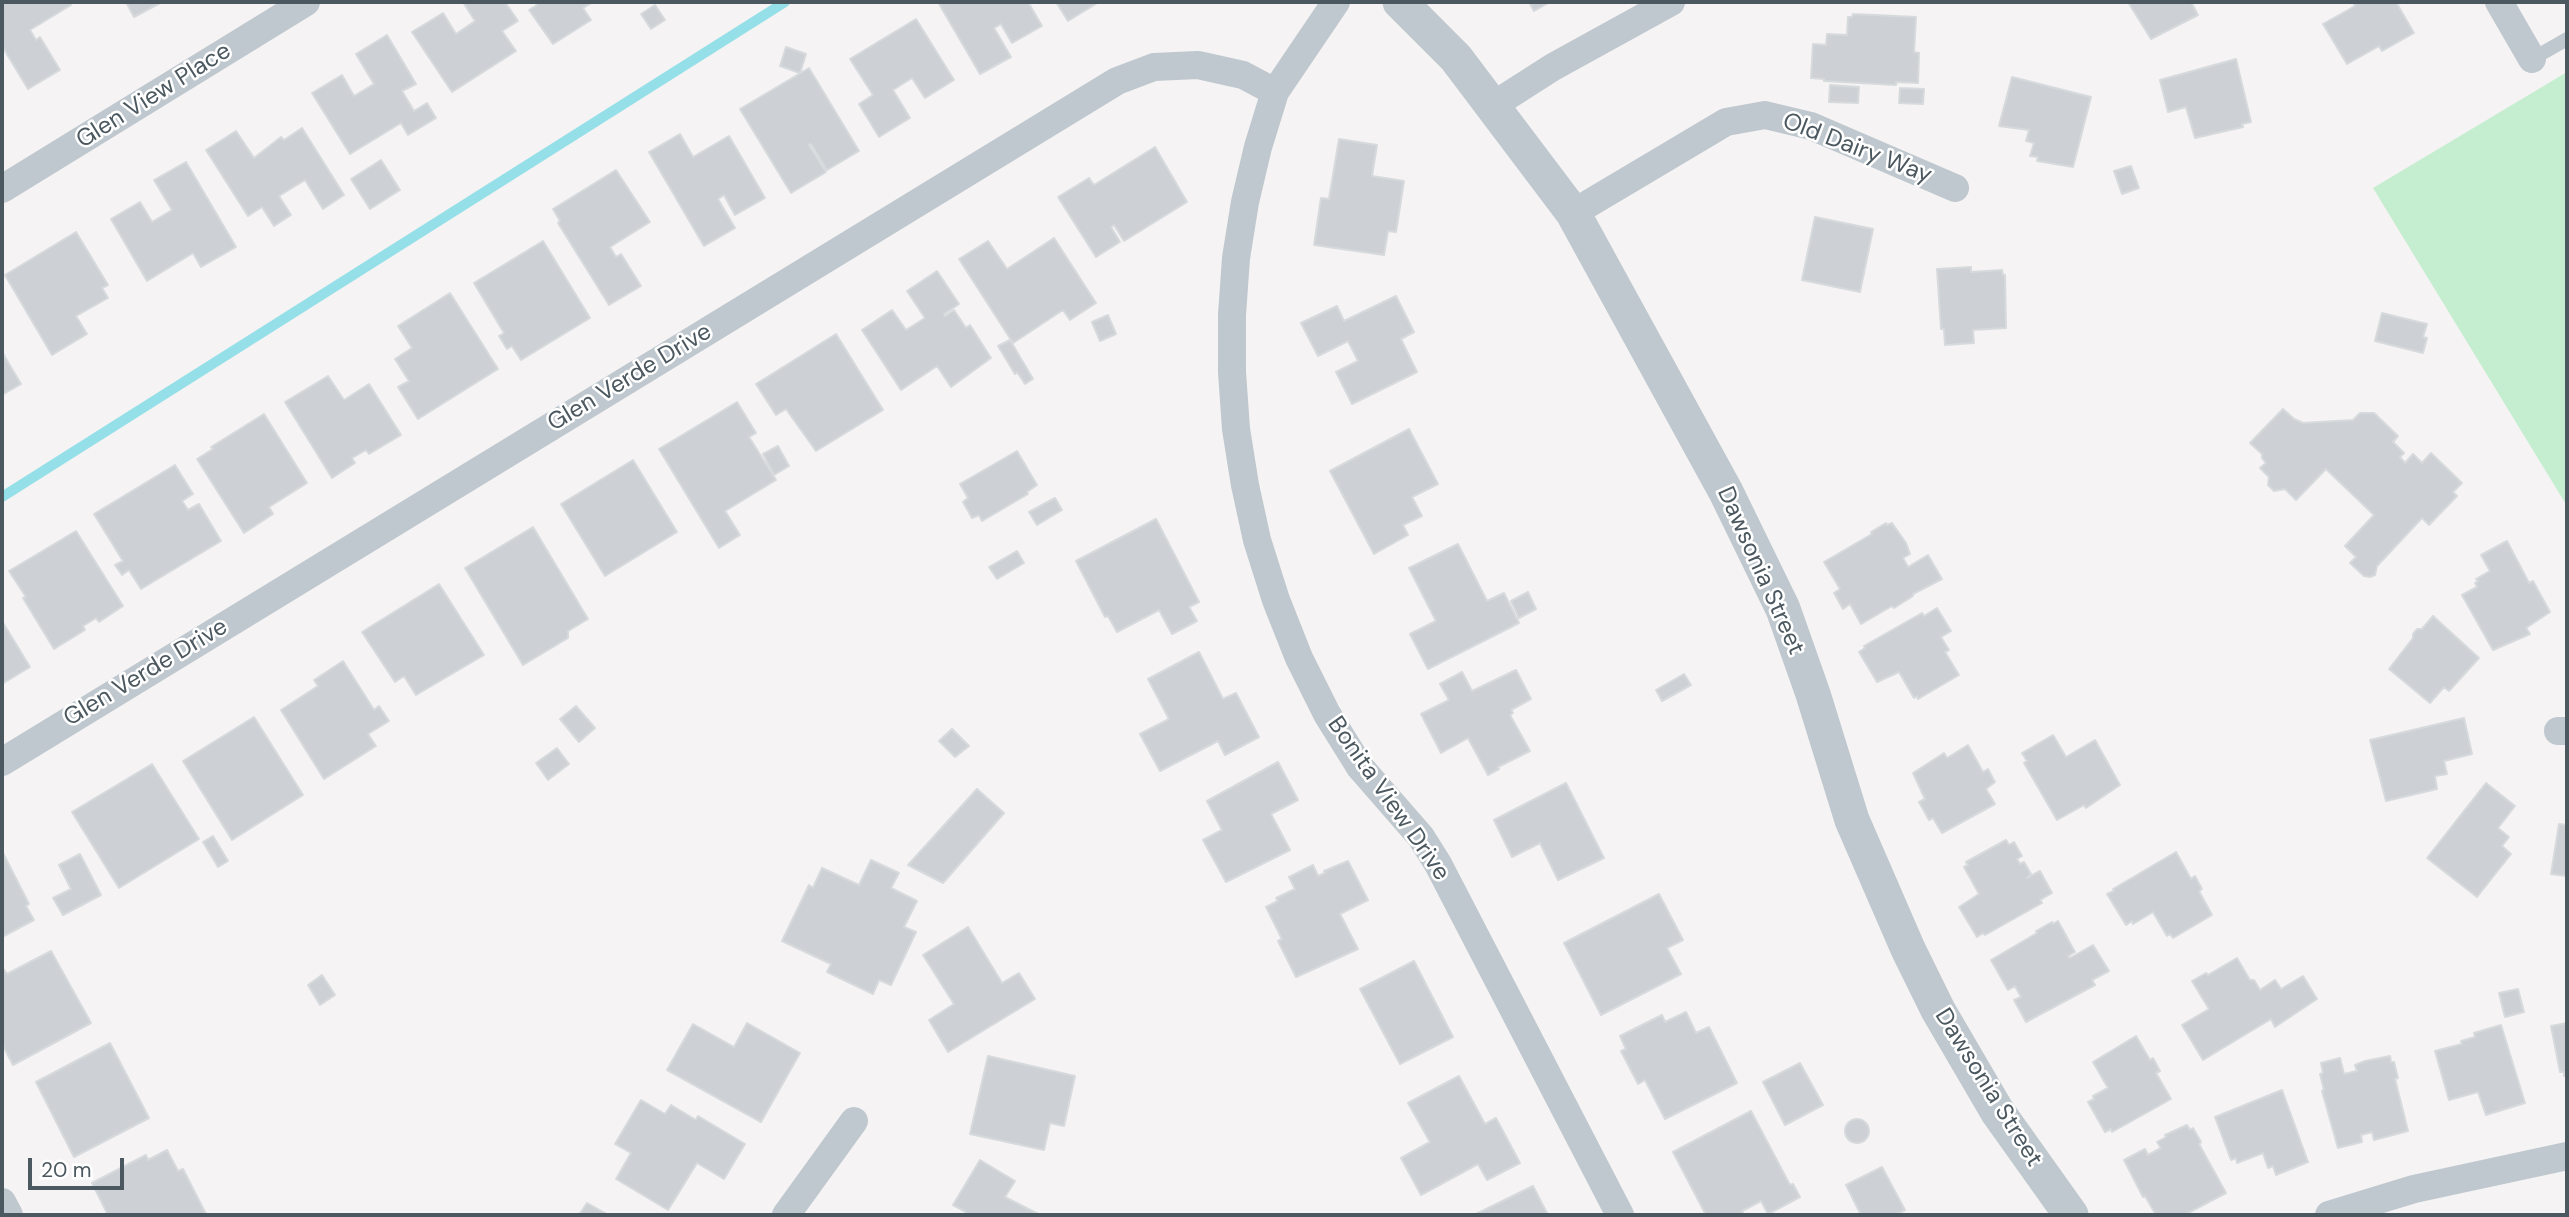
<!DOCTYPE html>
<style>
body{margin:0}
#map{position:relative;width:2569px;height:1217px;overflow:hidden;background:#f5f3f3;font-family:"DM Sans",sans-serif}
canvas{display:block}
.frame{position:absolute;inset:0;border:4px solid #4b585f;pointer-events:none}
.scale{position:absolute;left:28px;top:1158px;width:96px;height:32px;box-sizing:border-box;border:4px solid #4b585f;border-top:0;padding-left:9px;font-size:21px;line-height:24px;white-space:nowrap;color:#4b585f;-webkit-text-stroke:5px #fff;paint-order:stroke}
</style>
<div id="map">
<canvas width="2569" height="1217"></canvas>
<div class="frame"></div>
<div class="scale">20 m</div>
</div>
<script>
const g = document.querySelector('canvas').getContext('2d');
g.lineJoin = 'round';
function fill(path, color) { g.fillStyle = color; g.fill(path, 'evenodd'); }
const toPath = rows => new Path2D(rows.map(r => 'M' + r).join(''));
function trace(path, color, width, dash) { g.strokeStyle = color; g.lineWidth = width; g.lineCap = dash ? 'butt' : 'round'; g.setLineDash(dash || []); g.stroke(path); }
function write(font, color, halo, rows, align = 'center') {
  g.font = font + ' "DM Sans",sans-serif'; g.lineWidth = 5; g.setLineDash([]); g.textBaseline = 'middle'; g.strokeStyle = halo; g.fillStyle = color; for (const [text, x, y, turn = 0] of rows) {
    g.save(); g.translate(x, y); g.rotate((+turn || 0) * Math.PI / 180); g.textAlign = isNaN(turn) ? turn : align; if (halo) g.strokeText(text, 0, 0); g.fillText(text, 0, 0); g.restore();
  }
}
fill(toPath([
 [2567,72,2567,506,2373,188]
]), '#c5eed0');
trace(toPath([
 [2,497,785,2]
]), '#95e0e8', 10);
const building = toPath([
 [2,2,70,2,71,5,30,30,36,40,40,37,60,70,28,89,2,46,2,2],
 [126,2,162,2,134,17,126,2],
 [463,2,505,2,518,21,502,31,516,51,452,92,412,32,443,13,456,34,475,21,463,2],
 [535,2,593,2,583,8,591,20,553,44,529,10,537,5,535,2],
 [938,2,1028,2,1042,26,1012,43,1001,24,994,28,1011,57,980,74,938,2],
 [1056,2,1099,2,1068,21,1056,2],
 [1529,2,1550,2,1534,11,1529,2],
 [2128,2,2191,2,2198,15,2151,39,2128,2],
 [2353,2,2396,2,2414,33,2382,51,2379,46,2347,64,2323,24,2355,6,2353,2],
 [655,5,665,20,651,29,641,14,655,5],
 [1853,14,1916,17,1914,52,1919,53,1918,83,1896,82,1896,85,1824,81,1824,79,1811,78,1813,44,1826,45,1827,34,1847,35,1848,17,1852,17,1853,14],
 [916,19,954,80,925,98,912,78,893,90,910,118,879,137,859,104,873,95,850,59,916,19],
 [387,35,416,84,402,91,414,111,427,103,436,118,408,135,401,123,350,154,312,93,342,75,354,96,374,84,356,54,387,35],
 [786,47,806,54,800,73,780,66,786,47],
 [2236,59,2251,122,2242,124,2243,127,2195,138,2186,107,2168,112,2160,80,2236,59],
 [809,68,859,151,827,170,811,144,809,145,826,172,791,193,740,109,809,68],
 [2012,77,2091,97,2073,167,2037,161,2038,157,2030,156,2034,143,2026,141,2029,130,1999,126,2012,77],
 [1830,85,1859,87,1858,103,1829,102,1830,85],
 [1900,88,1924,89,1923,104,1899,103,1900,88],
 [302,128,344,195,323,209,305,180,279,196,291,215,274,226,262,207,248,216,206,150,236,131,254,158,281,137,284,140,302,128],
 [680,134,693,157,729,136,765,198,735,215,724,195,718,199,735,228,704,246,649,152,680,134],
 [1339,139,1377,145,1372,176,1404,181,1396,232,1388,231,1384,255,1314,245,1321,198,1329,199,1339,139],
 [1155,147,1187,202,1124,241,1114,225,1111,227,1120,242,1096,257,1058,197,1089,178,1094,185,1155,147],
 [381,160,400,190,370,209,351,179,381,160],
 [186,162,236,247,201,267,193,253,147,281,111,219,140,202,152,222,172,210,154,180,186,162],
 [2131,166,2139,188,2122,194,2114,171,2131,166],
 [616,170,650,222,610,247,616,257,621,254,641,286,609,305,558,223,560,221,553,209,616,170],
 [1815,217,1873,229,1860,292,1802,280,1815,217],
 [76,232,108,285,102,288,108,298,76,316,87,334,52,355,5,275,76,232],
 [1054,238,1096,303,1070,320,1063,310,1013,343,959,259,988,241,1007,269,1054,238],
 [543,241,590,318,521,360,512,346,507,349,499,336,504,333,474,283,543,241],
 [1971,267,1971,272,2002,270,2003,275,2005,275,2006,328,1973,330,1974,343,1945,345,1944,329,1941,329,1937,269,1971,267],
 [937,271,959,304,944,314,945,316,954,310,966,328,970,325,991,358,951,387,937,366,901,390,862,330,892,310,906,330,925,318,907,291,937,271],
 [450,293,498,369,418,419,398,387,409,381,395,359,412,348,398,326,450,293],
 [1396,296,1414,332,1401,339,1417,372,1352,404,1336,372,1358,361,1348,341,1318,356,1301,323,1337,306,1344,321,1396,296],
 [2382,313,2427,324,2423,337,2427,338,2423,353,2375,341,2382,313],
 [1108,315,1116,334,1100,341,1092,322,1108,315],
 [836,334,883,410,816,451,786,409,776,415,756,384,836,334],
 [1010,340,1033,379,1025,384,1017,372,1015,374,998,346,1010,340],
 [2,352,21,384,2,395,2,352],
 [328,376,344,400,369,384,401,435,369,454,366,450,352,458,355,463,332,478,285,402,328,376],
 [737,402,756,433,749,437,776,480,725,511,740,535,719,548,659,449,737,402],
 [2283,409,2294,419,2303,423,2353,420,2360,413,2374,413,2398,436,2393,442,2404,453,2400,457,2405,463,2413,454,2422,463,2431,453,2462,483,2453,492,2457,496,2429,525,2422,518,2377,566,2375,575,2370,577,2364,576,2350,563,2356,557,2345,546,2374,515,2326,469,2296,500,2285,489,2274,491,2268,485,2269,477,2260,468,2266,463,2262,458,2262,454,2250,443,2283,409],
 [264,414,307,483,269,507,273,514,244,533,197,459,213,449,211,447,264,414],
 [1409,429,1438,484,1412,497,1422,516,1403,525,1408,535,1374,554,1330,471,1409,429],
 [778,446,789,466,774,475,763,454,778,446],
 [1017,451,1037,485,1027,492,1028,494,982,521,979,515,972,518,963,502,968,498,960,484,1017,451],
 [633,460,677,532,605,576,561,504,633,460],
 [175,465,193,494,182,501,188,510,199,504,221,541,141,589,129,570,122,575,115,565,123,561,94,514,175,465],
 [1055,498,1062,510,1037,525,1029,512,1055,498],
 [1156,519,1199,602,1189,607,1197,621,1172,634,1159,610,1117,632,1108,616,1105,617,1076,561,1156,519],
 [1886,523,1887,525,1892,523,1906,543,1910,554,1903,558,1908,567,1928,555,1942,579,1913,594,1913,596,1894,608,1892,606,1861,624,1850,604,1843,609,1834,593,1840,589,1824,562,1872,534,1871,532,1886,523],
 [533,527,588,619,568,631,568,638,523,665,465,568,533,527],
 [76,531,123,606,99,622,96,618,83,626,85,630,54,649,23,598,26,597,9,571,76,531],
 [2507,541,2529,583,2533,581,2550,612,2526,628,2530,634,2493,650,2462,595,2477,587,2475,583,2478,581,2476,579,2490,571,2481,555,2507,541],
 [1458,544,1487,601,1504,593,1519,623,1428,669,1410,634,1436,621,1409,568,1458,544],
 [1017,551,1024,563,997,579,989,567,1017,551],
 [439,584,484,655,416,695,404,676,395,682,362,632,439,584],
 [1528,592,1536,609,1519,618,1511,601,1528,592],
 [1937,608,1951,631,1941,637,1949,650,1945,652,1959,675,1918,699,1917,696,1914,698,1899,672,1877,682,1859,652,1865,648,1864,646,1922,613,1924,616,1937,608],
 [2433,616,2479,658,2449,691,2444,687,2430,703,2389,669,2413,638,2413,634,2417,629,2422,629,2433,616],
 [2,621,30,667,2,684,2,621],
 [1199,652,1223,699,1236,693,1259,737,1225,755,1218,741,1160,771,1140,734,1169,719,1148,679,1199,652],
 [343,661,374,710,379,706,389,721,368,734,376,746,324,779,281,710,318,686,314,680,343,661],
 [1516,670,1531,699,1511,710,1513,713,1510,715,1530,751,1498,767,1499,769,1488,775,1468,738,1441,753,1421,714,1449,700,1440,684,1462,672,1472,691,1516,670],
 [1684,674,1691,685,1662,701,1656,690,1684,674],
 [576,706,595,728,579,742,560,719,576,706],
 [254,717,303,795,232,840,183,761,254,717],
 [2464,718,2472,754,2444,761,2447,774,2435,776,2437,789,2386,801,2370,740,2464,718],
 [952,729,969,746,955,757,939,741,952,729],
 [2053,735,2066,757,2095,740,2120,785,2086,808,2084,805,2057,820,2024,763,2027,761,2022,753,2053,735],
 [1968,745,1983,772,1988,769,1995,782,1986,789,1995,804,1942,833,1933,818,1929,820,1919,802,1925,799,1913,773,1944,753,1947,758,1968,745],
 [557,748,569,764,548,780,536,763,557,748],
 [1278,762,1298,800,1271,814,1290,850,1226,882,1203,840,1222,830,1207,801,1278,762],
 [152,764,199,839,119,888,72,812,152,764],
 [1566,783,1604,858,1558,880,1540,843,1512,857,1494,820,1566,783],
 [2486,783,2515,806,2498,828,2509,837,2502,846,2511,854,2477,897,2427,858,2486,783],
 [977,789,1004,813,943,883,908,865,977,789],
 [2559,824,2567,825,2567,876,2551,874,2559,824],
 [213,836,228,861,218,867,203,842,213,836],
 [2006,840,2009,845,2014,842,2022,856,2017,859,2020,864,2024,862,2031,874,2027,878,2040,871,2052,893,2040,900,2042,903,1985,935,1983,933,1977,937,1959,907,1979,894,1964,867,1968,865,1966,862,2006,840],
 [2,851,29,904,26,906,34,920,2,937,2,851],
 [2176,852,2191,879,2195,876,2202,889,2199,891,2212,915,2173,938,2170,934,2167,936,2153,912,2133,924,2132,921,2126,925,2107,894,2114,891,2113,889,2176,852],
 [80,854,101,895,63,915,53,898,71,889,59,865,80,854],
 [871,860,899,873,891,888,917,901,904,927,916,932,891,985,879,980,873,994,827,972,831,964,782,941,809,885,813,888,822,868,859,885,871,860],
 [1348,861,1368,900,1340,914,1358,949,1296,977,1278,941,1282,939,1266,907,1278,901,1276,898,1295,889,1289,877,1313,865,1318,876,1325,873,1324,871,1348,861],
 [1659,894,1683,940,1667,948,1681,974,1601,1015,1564,943,1659,894],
 [2058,921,2075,952,2068,956,2070,958,2093,945,2109,971,2092,980,2095,985,2026,1022,2014,1000,2021,997,2015,986,2008,990,1991,960,2037,933,2036,931,2052,922,2053,924,2058,921],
 [968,927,1002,983,1019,973,1035,999,948,1052,929,1020,954,1004,923,955,968,927],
 [51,951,91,1023,13,1065,2,1044,2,967,7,974,51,951],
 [2237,958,2250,980,2254,980,2260,990,2275,980,2281,989,2303,976,2317,999,2275,1027,2271,1019,2203,1060,2182,1025,2209,1009,2192,981,2206,973,2208,975,2237,958],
 [1414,961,1453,1037,1400,1064,1360,989,1414,961],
 [322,975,335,995,320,1005,308,985,322,975],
 [2518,989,2524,1012,2505,1017,2499,993,2518,989],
 [1686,1012,1696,1033,1709,1027,1737,1083,1665,1119,1645,1080,1638,1084,1621,1051,1626,1049,1620,1036,1662,1015,1665,1022,1686,1012],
 [747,1023,800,1053,761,1122,667,1070,693,1024,734,1047,747,1023],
 [2567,1023,2567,1075,2564,1076,2564,1072,2560,1072,2551,1026,2567,1023],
 [2501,1025,2525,1103,2486,1115,2478,1092,2449,1100,2435,1051,2462,1044,2461,1041,2475,1037,2474,1033,2501,1025],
 [2136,1036,2150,1060,2153,1058,2160,1071,2156,1073,2171,1099,2112,1132,2111,1129,2105,1132,2088,1102,2094,1099,2093,1096,2108,1088,2093,1062,2136,1036],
 [110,1043,149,1118,74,1157,36,1082,110,1043],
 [988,1056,1075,1076,1064,1126,1050,1123,1044,1150,970,1134,988,1056],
 [2390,1056,2391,1062,2394,1062,2398,1078,2395,1079,2408,1131,2374,1140,2372,1132,2361,1135,2362,1142,2338,1148,2322,1091,2324,1090,2320,1074,2323,1073,2321,1063,2340,1058,2344,1074,2357,1071,2355,1065,2365,1061,2390,1056],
 [1800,1063,1823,1105,1785,1125,1763,1082,1800,1063],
 [1459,1076,1485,1124,1496,1118,1520,1163,1487,1180,1478,1164,1421,1195,1401,1158,1430,1142,1408,1103,1459,1076],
 [2282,1090,2308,1162,2276,1175,2273,1166,2268,1168,2263,1153,2237,1163,2236,1158,2231,1160,2215,1117,2282,1090],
 [641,1100,665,1114,671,1105,696,1120,698,1116,745,1144,724,1179,697,1163,668,1210,616,1179,631,1153,615,1144,641,1100],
 [1751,1111,1790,1185,1793,1184,1800,1197,1768,1214,1761,1201,1742,1211,1744,1215,1706,1215,1673,1152,1751,1111],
 '1845 1131a12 12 0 1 1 24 0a12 12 0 1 1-24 0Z',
 [2187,1125,2190,1130,2193,1128,2201,1142,2199,1144,2226,1193,2184,1215,2156,1215,2145,1196,2143,1197,2124,1160,2145,1149,2148,1155,2161,1148,2157,1142,2166,1137,2165,1135,2187,1125],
 [167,1150,178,1171,183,1169,206,1214,108,1215,92,1183,146,1155,148,1160,167,1150],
 [980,1160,1015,1181,1005,1197,1040,1215,964,1215,966,1212,953,1205,980,1160],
 [1882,1167,1905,1210,1894,1215,1861,1215,1846,1185,1882,1167],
 [1533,1186,1548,1215,1474,1215,1533,1186],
 [587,1203,605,1213,607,1215,579,1215,587,1203]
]);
fill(building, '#cdd0d4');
trace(building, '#d7dadd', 2);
trace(toPath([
 [2532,59,2567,39]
]), '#bfc8ce', 14);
trace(toPath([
 [1336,2,1275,92,1258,147,1245,202,1236,258,1232,315,1232,372,1236,429,1245,485,1257,540,1276,600,1299,658,1327,714,1360,767,1421,837,1438,864,1620,1215],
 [2499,2,2532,59],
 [1492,106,1553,67,1671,2],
 [2,189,306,2],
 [1573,213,1726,122,1765,115,1811,126,1955,188],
 [2558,731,2567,731],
 [2,762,1117,81,1154,67,1198,65,1243,75,1275,92],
 [2,1202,9,1215],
 [786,1215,854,1121],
 [2329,1215,2414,1189,2567,1156]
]), '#bfc8ce', 28);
trace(toPath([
 [1400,2,1456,58,1573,213,1726,492,1783,609,1813,694,1852,820,1908,949,1938,1010,1997,1111,2071,1215]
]), '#bfc8ce', 35);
write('24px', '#4b585f', '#fff', [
 ["Glen View Place",154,96,-32],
 ["Old Dairy Way",1857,149,21],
 ["Glen Verde Drive",630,378,-31],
 ["Dawsonia Street",1760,571,66],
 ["Glen Verde Drive",146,673,-31],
 ["Bonita View Drive",1388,799,55],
 ["Dawsonia Street",1988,1088,58]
]);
</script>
